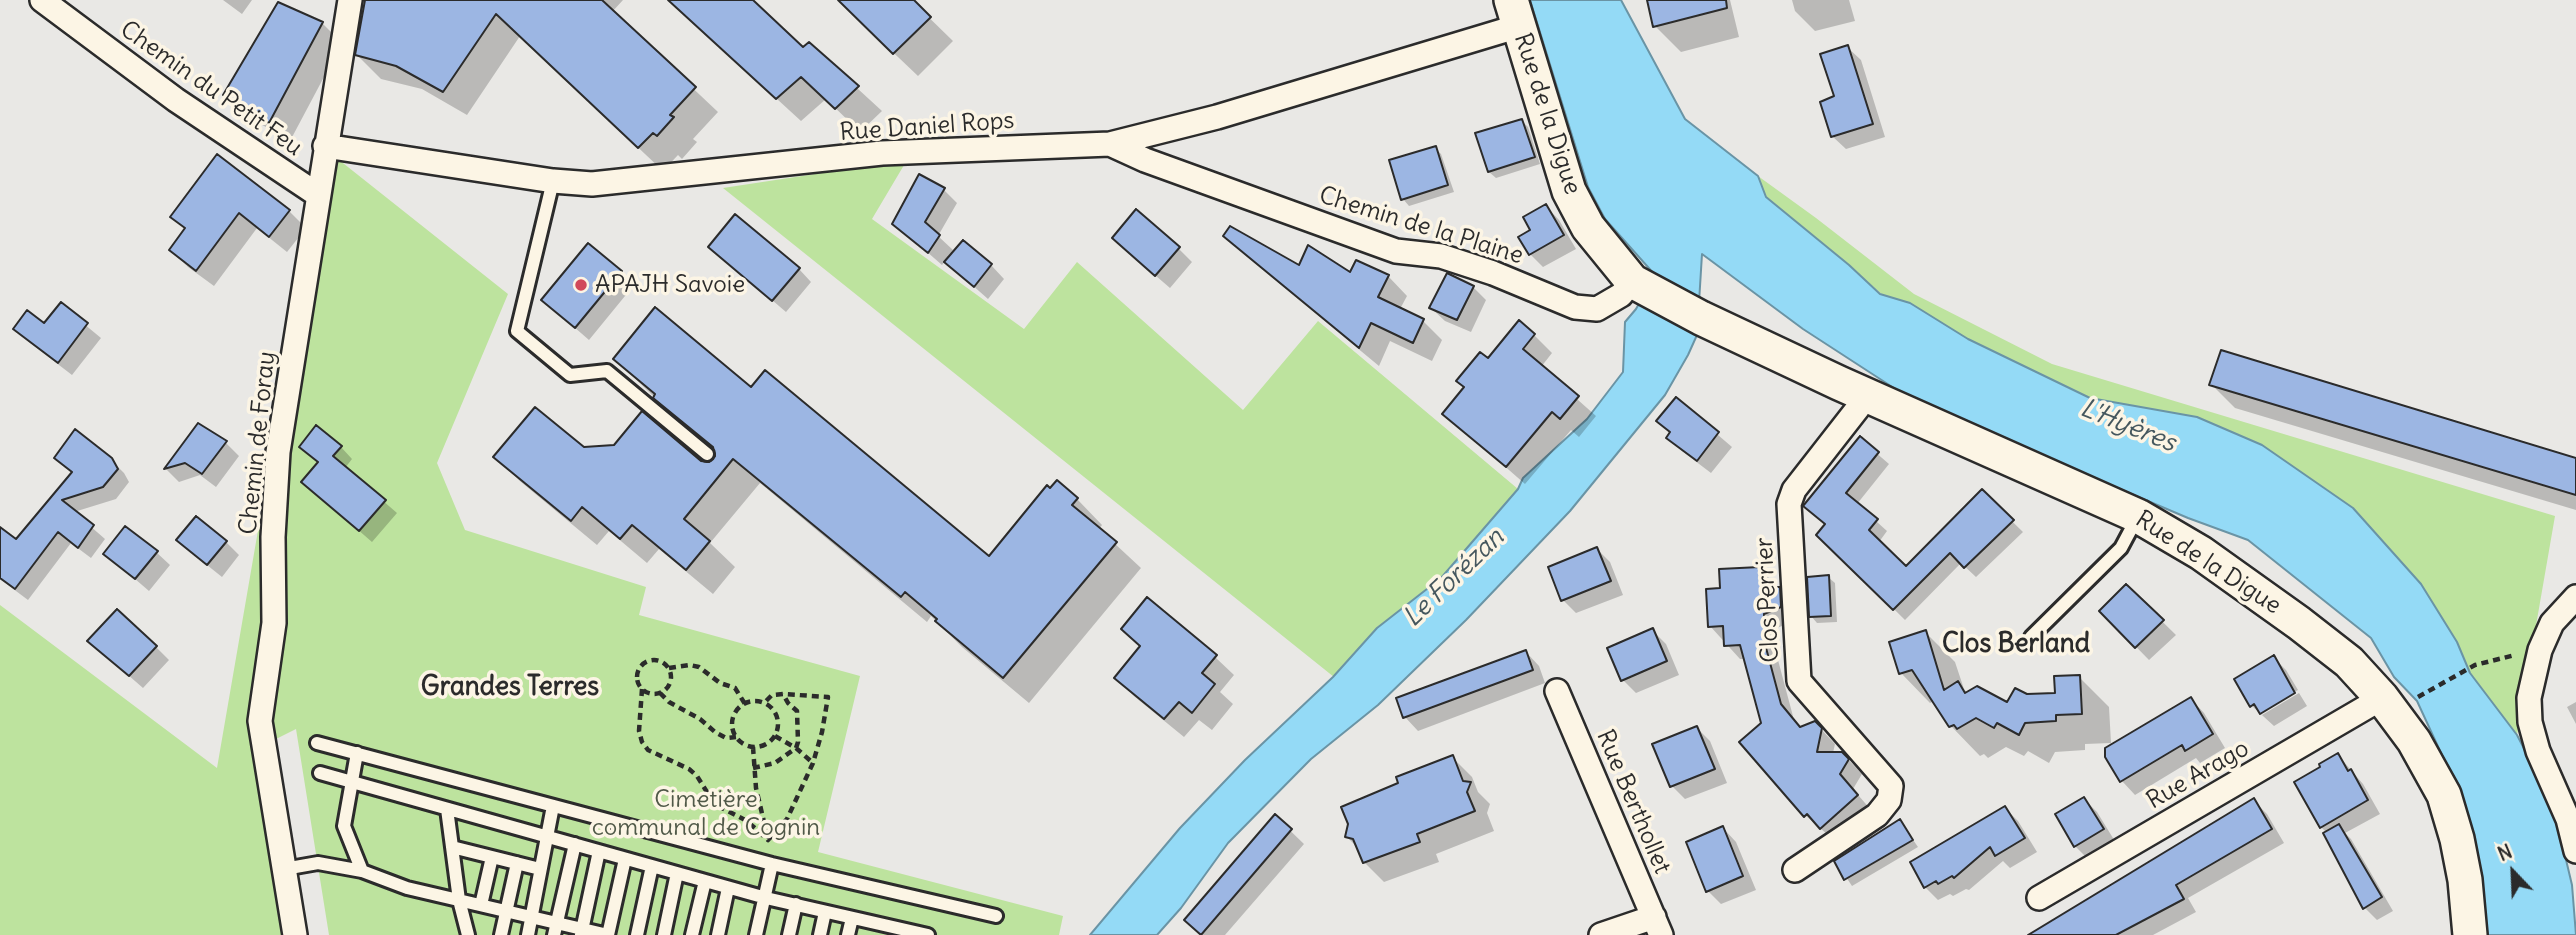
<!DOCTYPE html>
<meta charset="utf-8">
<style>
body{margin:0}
#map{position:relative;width:2576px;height:935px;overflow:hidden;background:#e9e8e5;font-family:Delius,sans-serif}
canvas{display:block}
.north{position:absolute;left:2478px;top:837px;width:70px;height:70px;-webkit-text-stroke:5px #fcf5e5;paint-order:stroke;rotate:337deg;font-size:19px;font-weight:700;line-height:28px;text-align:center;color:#2b2b2b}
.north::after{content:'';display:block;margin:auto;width:24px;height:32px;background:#2b2b2b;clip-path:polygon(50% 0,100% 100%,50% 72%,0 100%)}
</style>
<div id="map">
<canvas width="2576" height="935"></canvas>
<div class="north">N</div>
</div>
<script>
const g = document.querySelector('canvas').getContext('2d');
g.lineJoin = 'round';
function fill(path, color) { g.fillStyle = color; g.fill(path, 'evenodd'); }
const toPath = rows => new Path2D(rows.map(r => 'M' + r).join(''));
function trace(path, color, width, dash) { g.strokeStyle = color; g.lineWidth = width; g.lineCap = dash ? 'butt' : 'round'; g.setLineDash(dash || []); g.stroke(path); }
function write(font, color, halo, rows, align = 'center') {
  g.font = font + ' Delius,sans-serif'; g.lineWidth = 7; g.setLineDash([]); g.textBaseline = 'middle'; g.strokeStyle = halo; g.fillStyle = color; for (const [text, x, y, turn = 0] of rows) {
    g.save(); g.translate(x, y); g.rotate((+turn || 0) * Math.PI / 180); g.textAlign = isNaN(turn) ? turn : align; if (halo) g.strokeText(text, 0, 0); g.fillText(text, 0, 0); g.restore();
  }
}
fill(toPath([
 [324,148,508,294,437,463,465,530,646,587,639,615,860,676,818,852,1063,916,1059,935,329,935,296,729,252,751,283,935,0,935,0,605,217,768],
 [907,160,872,219,1024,329,1077,262,1243,410,1318,321,1518,489,1441,578,1377,628,1334,677,723,188],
 [1758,176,1816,218,1914,294,2052,364,2555,516,2517,735,2470,673,2457,642,2421,584,2353,508,2262,445,2197,417,2090,398,1968,339,1910,303,1884,296,1766,197]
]), '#bde39e');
const water = toPath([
 [1530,0,1621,0,1685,119,1758,176,1766,197,1849,265,1880,294,1910,303,1968,339,2090,398,2197,417,2262,445,2353,508,2421,584,2457,642,2470,673,2517,735,2553,805,2572,885,2576,935,2483,935,2459,792,2417,701,2394,677,2371,638,2248,540,2188,518,1917,403,1803,329,1702,254,1697,335,1688,355,1665,395,1570,511,1466,620,1378,705,1311,759,1228,843,1181,908,1157,935,1090,935,1180,828,1245,760,1333,677,1377,628,1441,578,1518,489,1523,478,1587,419,1623,372,1625,322,1636,309,1655,275,1605,219,1588,187,1530,0]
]);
fill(water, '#94daf6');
trace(water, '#6a94a5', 2);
fill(toPath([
 [223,0,252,0,242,14],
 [366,0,623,0,612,12,718,112,693,139,697,142,682,159,678,155,663,171,520,36,467,115,422,89,381,79,357,55],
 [669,0,751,0,803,49,809,44,882,111,860,132,826,99,801,121],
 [838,0,911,0,953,41,918,76],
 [1649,0,1730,0,1739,37,1681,52,1655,26],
 [1792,0,1849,0,1855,21,1815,31,1795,11],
 [322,23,342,43,290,141,245,115,225,95],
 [1847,47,1861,60,1885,137,1846,149,1832,136,1836,97],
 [1522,121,1528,127,1540,164,1496,178,1489,172,1477,134],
 [1435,148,1441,154,1454,192,1409,206,1403,199],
 [217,156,289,211,306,228,287,252,257,228,214,286,188,267,171,250,186,230,172,217],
 [944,190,957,203,938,236,953,250,948,256,991,265,1004,279,988,299,945,261,942,265,894,223],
 [1546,206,1559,220,1576,249,1543,267,1530,254,1532,230],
 [1226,236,1299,267,1388,276,1407,296,1400,309,1423,321,1442,340,1432,361,1390,341,1379,366,1245,255],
 [710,247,799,269,811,282,786,312],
 [1178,248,1192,262,1170,288,1127,251],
 [621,272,634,285,589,340,543,300],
 [1473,287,1486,300,1471,332,1445,321,1431,308],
 [61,305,101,338,72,375,29,342,15,328,45,326],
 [1534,335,1552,353,1541,367,1596,416,1579,437,1571,430,1525,484,1445,414,1488,360],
 [615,359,751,389,989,558,1077,499,1102,525,1099,529,1141,568,1029,703,962,647,931,616,927,622,760,483,710,543,735,567,713,594,659,549,647,563,609,531,597,545,521,482,495,457,583,449,706,465,715,461,717,453,681,423],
 [2211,384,2576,460,2576,510,2235,408],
 [1676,399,1732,447,1711,473,1682,451,1668,438,1671,434,1658,421],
 [199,425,226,443,239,456,216,487,200,475,179,482,166,469],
 [1860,439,1889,464,1857,504,1887,531,1879,542,1906,568,1982,492,2023,532,1976,577,1961,563,1905,620,1818,534,1826,525],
 [302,447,341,447,352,459,345,468,397,513,372,542,303,482,319,463],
 [56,458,111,460,124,473,129,482,116,499,74,512,105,539,91,558,71,543,28,600,0,579,0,541,17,542,73,473],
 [226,542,239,555,222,577,192,553],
 [1597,549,1610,562,1623,595,1576,613,1563,600],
 [156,552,170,565,149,591,106,554],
 [1760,569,1774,583,1774,588,1779,588,1793,603,1794,621,1777,628,1778,660,1794,720,1801,729,1815,723,1835,744,1833,753,1842,753,1862,774,1853,789,1871,810,1835,841,1805,815,1763,724,1746,659,1740,659,1710,626,1722,590],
 [1828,577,1835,583,1837,622,1817,623,1811,616],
 [2126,586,2176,635,2149,660,2101,611],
 [1653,631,1666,644,1679,675,1636,693,1623,680],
 [1925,632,1955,662,1964,689,1968,694,2008,704,2027,696,2057,695,2079,677,2109,707,2111,743,2085,744,2085,750,2055,752,2049,763,2028,751,2024,756,2006,747,1988,758,1984,754,1980,756,1951,726,1934,701,1930,703,1901,673],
 [89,641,156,647,169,660,143,688],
 [1526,652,1539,666,1545,683,1418,731,1405,717],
 [1215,657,1234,675,1220,692,1233,704,1212,730,1199,720,1184,737,1135,697,1116,678],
 [2273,657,2286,670,2298,690,2260,712,2262,715,2299,693,2307,706,2274,726,2252,706,2236,680],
 [2191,699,2204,713,2225,748,2200,763,2196,758,2135,795,2122,781,2107,756],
 [2576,702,2576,724,2567,707],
 [1697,728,1710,741,1727,783,1685,799,1672,786],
 [2338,755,2363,784,2380,814,2345,833,2351,839,2393,911,2377,920,2364,907,2327,833,2321,827,2323,767],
 [1452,757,1472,777,1478,792,1490,804,1487,813,1494,831,1436,854,1439,862,1384,882,1364,862,1358,848,1347,837,1400,784],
 [2084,799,2097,812,2116,843,2089,860,2075,846,2057,815],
 [2254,801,2267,814,2284,843,2188,898,2196,912,2153,935,2031,935],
 [2005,808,2018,821,2037,852,2010,868,2003,861,1969,890,1966,889,1953,896,1950,894,1938,900,1925,887],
 [1276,817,1304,844,1225,935,1202,935,1186,920],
 [1900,821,1918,847,1852,886,1836,862],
 [1723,828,1736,842,1756,890,1721,904,1708,891]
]), '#0003');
const building = toPath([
 [365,0,602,0,696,87,670,115,674,117,657,136,653,133,638,148,496,14,443,92,396,66,355,55,365,0],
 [668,0,753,0,803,47,809,42,859,86,835,109,801,77,776,99,668,0],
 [838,0,914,0,931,17,893,54,838,0],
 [1647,0,1726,0,1727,8,1653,27,1647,0],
 [278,2,323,22,269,123,223,95,278,2],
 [1848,45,1873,124,1831,137,1820,102,1834,96,1820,54,1848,45],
 [1522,119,1535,157,1488,172,1475,133,1522,119],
 [1436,146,1448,185,1401,200,1389,160,1436,146],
 [217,154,290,210,269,237,239,213,196,271,169,250,185,228,170,217,217,154],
 [919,174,945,188,925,222,940,235,928,253,892,224,919,174],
 [1546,204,1564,235,1529,255,1518,237,1530,230,1523,217,1546,204],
 [1136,209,1180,247,1155,276,1112,238,1136,209],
 [735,214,800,268,772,301,708,247,735,214],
 [1230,226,1299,265,1308,245,1350,272,1356,260,1389,275,1378,297,1424,319,1413,343,1371,323,1359,348,1223,236,1230,226],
 [963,240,992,264,974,287,944,262,963,240],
 [588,243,622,271,575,328,541,300,588,243],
 [1447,273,1474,286,1457,320,1429,308,1447,273],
 [61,302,88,323,58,363,13,329,27,310,44,323,61,302],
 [655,307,751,387,765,370,989,556,1047,485,1050,488,1057,480,1078,498,1072,505,1117,542,1003,678,935,621,937,619,905,592,901,597,733,459,684,519,710,541,686,570,632,525,620,539,582,507,571,521,493,457,535,407,584,447,614,445,642,411,701,461,709,462,715,456,713,447,653,398,655,394,613,359,655,307],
 [1519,320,1535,334,1523,349,1579,396,1560,419,1552,412,1506,467,1442,414,1464,387,1456,381,1480,352,1488,358,1519,320],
 [2221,350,2576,458,2576,495,2209,385,2221,350],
 [1676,397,1719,432,1697,461,1666,438,1670,432,1656,421,1676,397],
 [198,423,227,441,202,474,185,463,164,469,198,423],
 [316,425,342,446,333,456,386,500,359,531,301,482,318,462,299,447,316,425],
 [75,429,112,458,118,469,103,487,62,500,94,525,78,548,58,532,15,589,0,578,0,527,16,539,72,472,54,458,75,429],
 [1860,436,1879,452,1846,493,1878,519,1869,530,1906,566,1982,489,2014,520,1964,568,1950,553,1893,610,1816,535,1825,524,1803,506,1860,436],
 [196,516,227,541,207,565,176,540,196,516],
 [125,526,158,551,135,579,103,554,125,526],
 [1597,547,1611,581,1561,601,1548,567,1597,547],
 [1760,567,1762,587,1780,587,1781,607,1764,614,1765,644,1781,704,1800,727,1815,721,1822,728,1817,752,1842,752,1849,759,1840,774,1858,795,1820,829,1807,814,1804,817,1739,742,1761,723,1740,645,1724,646,1723,626,1708,627,1706,589,1720,588,1719,569,1760,567],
 [1829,575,1831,616,1809,617,1807,577,1829,575],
 [2126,584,2164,620,2135,648,2099,611,2126,584],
 [1147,597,1217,655,1202,673,1215,684,1192,713,1179,702,1164,719,1114,678,1140,646,1121,629,1147,597],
 [117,609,157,646,129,676,87,641,117,609],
 [1653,628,1667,661,1621,681,1607,648,1653,628],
 [1926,630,1944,690,1958,681,1965,693,1977,686,2007,702,2015,688,2027,694,2055,693,2054,676,2080,675,2082,714,2056,715,2056,721,2025,723,2019,735,1997,723,1994,728,1976,718,1957,729,1954,725,1949,727,1912,670,1899,674,1889,642,1926,630],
 [1526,650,1533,670,1403,718,1396,698,1526,650],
 [2274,655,2295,693,2260,714,2254,704,2250,707,2234,679,2274,655],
 [2191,697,2213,734,2185,751,2182,745,2120,782,2105,757,2105,748,2191,697],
 [1697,726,1715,769,1670,787,1652,744,1697,726],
 [2338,753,2348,771,2351,769,2368,800,2320,828,2294,782,2320,767,2319,764,2338,753],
 [1453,755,1463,781,1471,782,1467,792,1475,811,1417,834,1420,842,1363,863,1353,839,1345,837,1348,824,1341,807,1398,783,1396,777,1453,755],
 [2084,797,2104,829,2074,847,2055,814,2084,797],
 [2254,798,2272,829,2176,885,2184,899,2116,935,2028,935,2254,798],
 [2005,806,2025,838,1995,856,1990,847,1954,878,1952,876,1938,884,1936,881,1924,888,1910,862,2005,806],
 [1275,814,1292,829,1201,935,1184,920,1275,814],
 [1900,819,1913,840,1844,880,1834,861,1900,819],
 [2339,824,2382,897,2363,909,2323,833,2339,824],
 [1723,826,1743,876,1706,892,1686,842,1723,826]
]);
fill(building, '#9cb6e3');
trace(building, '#2b2b2b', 2);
const lane = toPath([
 [553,181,517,331,570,375,607,371,707,454],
 [2031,637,2121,548,2137,518],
 [317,743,772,864,996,916],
 [357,753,344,826,362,871],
 [320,773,766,898,928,935],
 [447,809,459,900,468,935],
 [452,847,540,869],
 [284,869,318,863,362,871,407,888,608,935],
 [481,905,492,857],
 [501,935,517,863],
 [528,935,553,806],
 [554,935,575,844],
 [581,935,599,851],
 [608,935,625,859],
 [637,935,652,866],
 [664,935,677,873],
 [692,935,705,881],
 [718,935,728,888],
 [756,935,772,864],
 [789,935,796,904],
 [820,935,825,912],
 [848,935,852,918]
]);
const street = toPath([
 [42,0,176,100,318,195],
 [1110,144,1145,160,1396,251,1441,256,1493,273,1575,307,1597,309,1621,295,1632,281],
 [325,146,553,181,592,184,882,153,1110,144,1217,117,1519,26],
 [2576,597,2552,623,2540,650,2529,698,2530,722,2538,751,2568,819,2576,851],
 [1557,691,1661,935],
 [1795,870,1877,815,1889,800,1891,786,1799,681,1789,504,1794,490,1858,408,1864,394],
 [2039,898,2382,698],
 [295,935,260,721,274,623,273,537,278,452,350,0],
 [1601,935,1654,917]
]);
const secondary = toPath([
 [1511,0,1569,191,1588,227,1632,281,1701,318,1839,383,2138,516,2201,553,2299,623,2349,662,2382,698,2414,741,2444,795,2457,839,2465,880,2470,935]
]);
trace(lane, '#2b2b2b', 18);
trace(street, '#2b2b2b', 28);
trace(secondary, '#2b2b2b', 38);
trace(toPath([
 '637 677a17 17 0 1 1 34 0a17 17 0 1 1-34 0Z',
 [669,668,690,665,699,667,720,683,735,688,745,704],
 [642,689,639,731,642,742,648,750,689,769,697,776,710,797,720,807,747,821,768,840,787,819,813,763,822,732,828,697,783,694,772,695,764,703],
 [660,693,669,702,700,719,715,732,726,738,736,737],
 [2418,697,2475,665,2515,655],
 '732 724a23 23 0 1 1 46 0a23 23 0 1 1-46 0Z',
 [775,736,796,748,813,763],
 [753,747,756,788,768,839],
 [753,768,775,763,796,748,798,742,797,711,788,703,783,694]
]), '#2b2b2b', 4.5, [7, 5]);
trace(lane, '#fcf5e5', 12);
trace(street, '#fcf5e5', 23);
trace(secondary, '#fcf5e5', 33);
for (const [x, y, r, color] of [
 [581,285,7,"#d1495b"]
]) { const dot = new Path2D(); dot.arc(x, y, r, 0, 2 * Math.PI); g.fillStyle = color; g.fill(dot); trace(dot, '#fcf5e5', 2.5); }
write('24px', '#2b2b2b', '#fcf5e5', [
 ["Chemin du Petit Feu",211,89,35],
 ["Rue de la Digue",1547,114,72],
 ["Rue Daniel Rops",927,127,-4],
 ["Chemin de la Plaine",1421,226,17],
 ["Chemin de Foray",258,443,-84],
 ["Rue de la Digue",2208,563,33],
 ["Clos Perrier",1768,600,-93],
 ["Rue Arago",2198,775,-30],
 ["Rue Berthollet",1633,802,67]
]);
write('24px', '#2b2b2b', '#fcf5e5', [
 ["APAJH Savoie",595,285]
], 'left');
write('24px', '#505948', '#fcf5e5', [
 ["Cimetière",706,800],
 ["communal de Cognin",706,828]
]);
write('italic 26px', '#45575e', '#fcf5e5', [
 ["L'Hyères",2128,426,22],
 ["Le Forézan",1454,578,-44]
]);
write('bold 26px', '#2b2b2b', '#fcf5e5', [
 ["Clos Berland",2016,645],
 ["Grandes Terres",510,688]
]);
</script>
